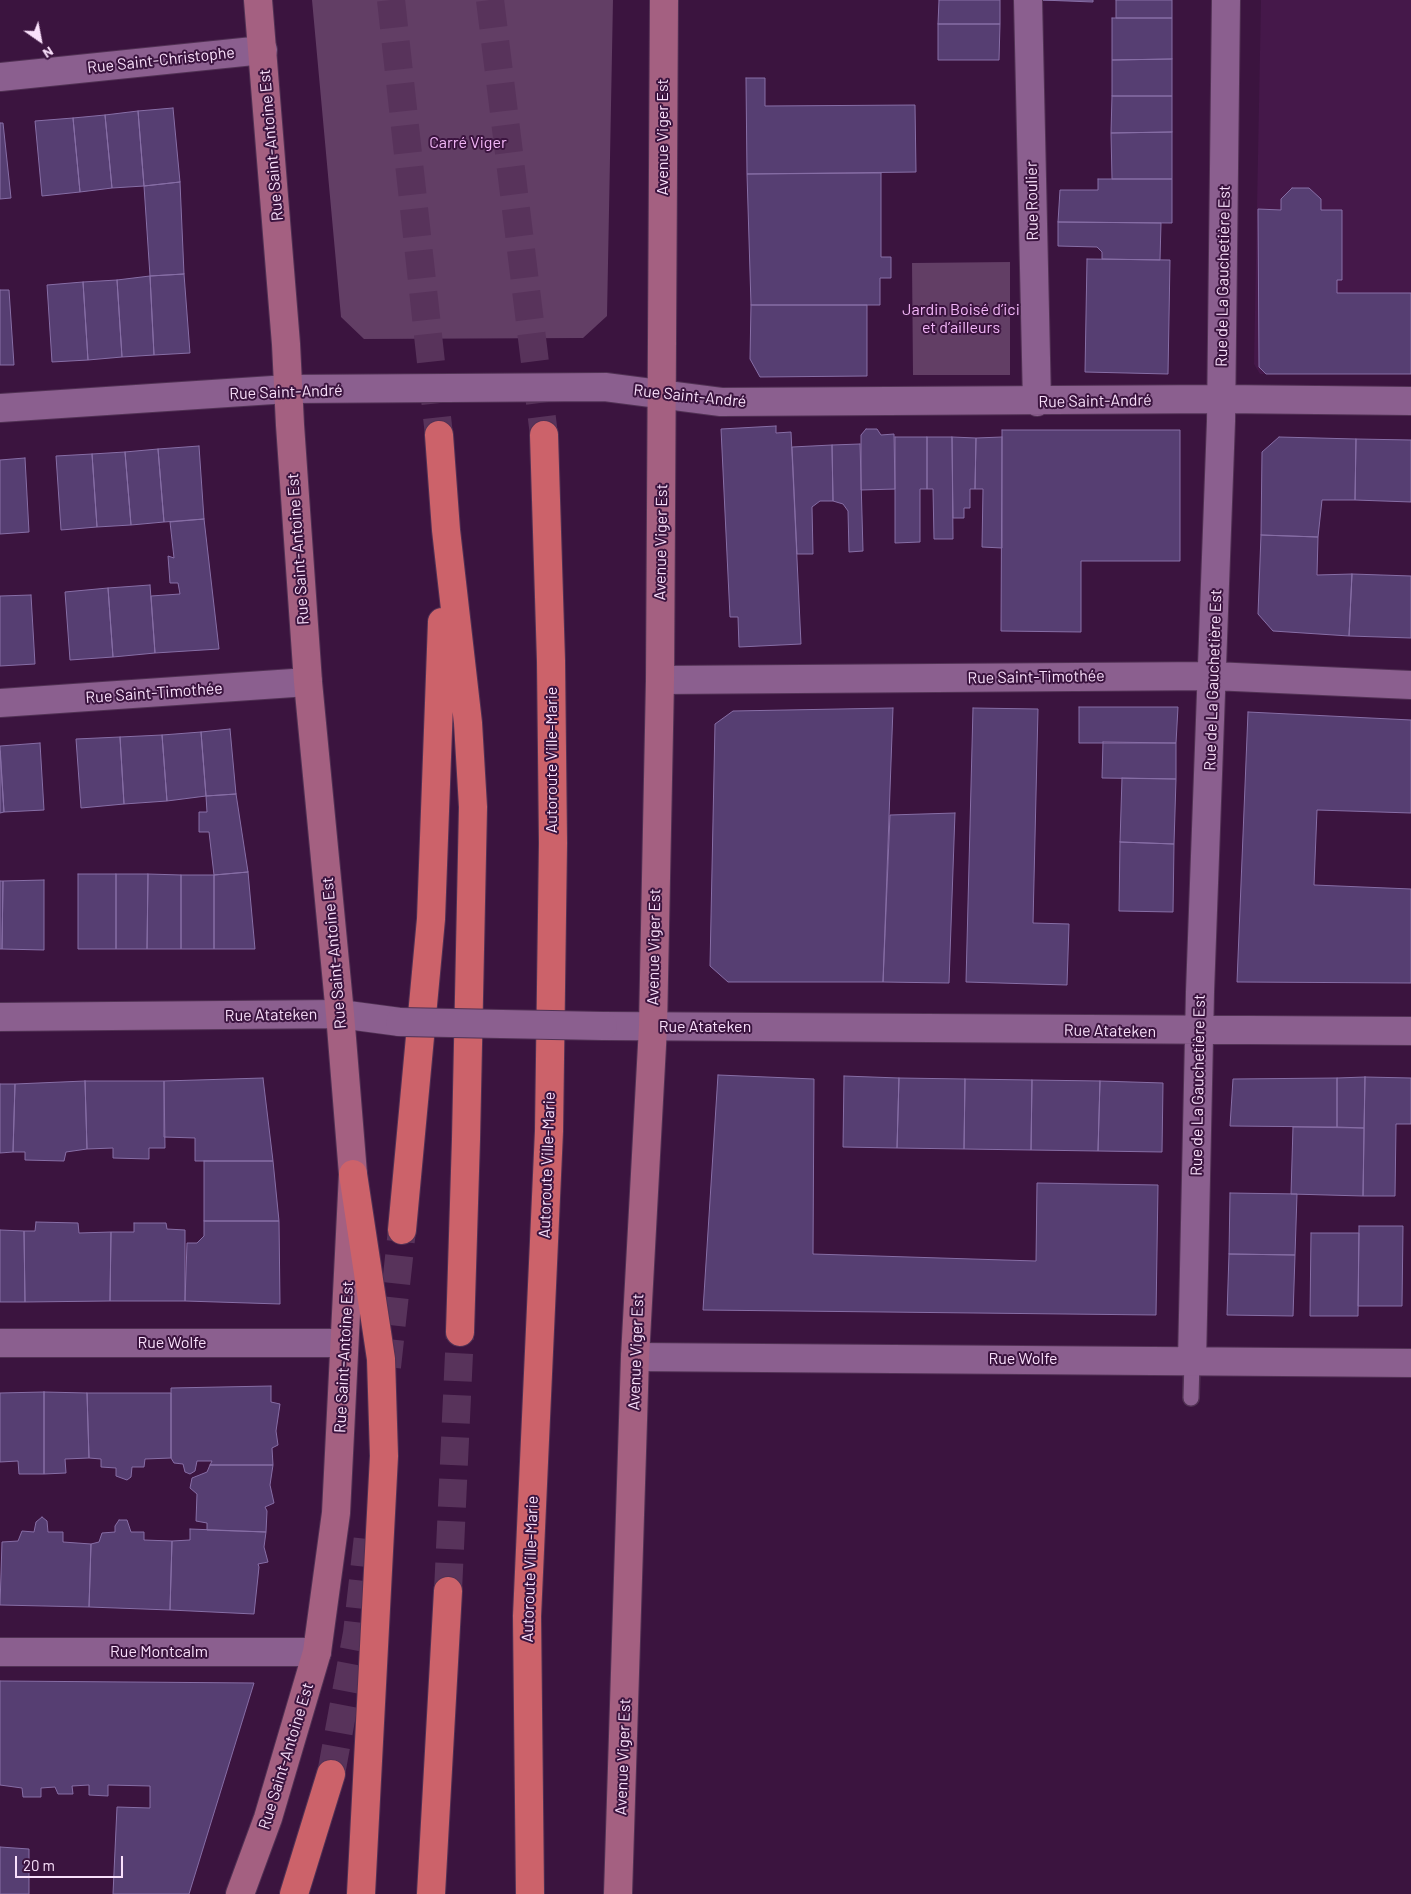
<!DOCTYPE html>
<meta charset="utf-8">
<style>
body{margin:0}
#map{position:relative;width:1411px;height:1894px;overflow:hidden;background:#3b143f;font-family:Barlow,sans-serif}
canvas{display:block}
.north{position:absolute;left:15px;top:15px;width:50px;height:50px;-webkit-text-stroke:4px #3b143f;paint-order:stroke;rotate:147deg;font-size:14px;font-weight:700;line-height:20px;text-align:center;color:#f9e0fb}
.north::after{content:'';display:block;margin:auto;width:18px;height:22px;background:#f9e0fb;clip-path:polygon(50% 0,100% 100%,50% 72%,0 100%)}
.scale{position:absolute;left:15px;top:1856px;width:108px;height:22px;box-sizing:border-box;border:2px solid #f9e0fb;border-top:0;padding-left:6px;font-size:15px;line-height:18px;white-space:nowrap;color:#f9e0fb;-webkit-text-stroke:4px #3b143f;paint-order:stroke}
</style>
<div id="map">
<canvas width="1411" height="1894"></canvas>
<div class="north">N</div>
<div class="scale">20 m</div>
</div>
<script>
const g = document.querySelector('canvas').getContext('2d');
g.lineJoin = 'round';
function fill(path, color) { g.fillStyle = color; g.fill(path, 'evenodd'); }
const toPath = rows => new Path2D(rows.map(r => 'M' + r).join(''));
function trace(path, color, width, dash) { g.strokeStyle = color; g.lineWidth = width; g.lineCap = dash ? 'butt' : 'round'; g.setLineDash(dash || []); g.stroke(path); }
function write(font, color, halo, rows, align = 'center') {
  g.font = font + ' Barlow,sans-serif'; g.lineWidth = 4; g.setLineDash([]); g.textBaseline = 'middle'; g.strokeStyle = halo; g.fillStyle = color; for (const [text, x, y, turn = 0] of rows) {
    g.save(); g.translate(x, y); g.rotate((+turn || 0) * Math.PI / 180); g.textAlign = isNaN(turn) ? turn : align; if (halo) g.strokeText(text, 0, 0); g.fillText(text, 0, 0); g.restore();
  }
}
fill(toPath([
 [1261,0,1411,0,1411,372,1260,374,1254,364]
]), '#45184a');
fill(toPath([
 [312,0,613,0,607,316,583,338,364,339,341,317],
 [1010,262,1010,375,913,375,912,263]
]), '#623e65');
const building = toPath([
 [939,0,1000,0,1000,24,938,24,939,0],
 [1042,0,1093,0,1093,2,1042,0],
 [1116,0,1172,0,1172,18,1116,18,1116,0],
 [1112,18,1172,18,1172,59,1112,60,1112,18],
 [938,24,1000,24,999,60,938,60,938,24],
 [1172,59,1172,96,1112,96,1112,60,1172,59],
 [746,78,765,78,765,106,915,105,916,172,747,174,746,78],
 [1112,96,1172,96,1172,132,1111,133,1112,96],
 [173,108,180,182,144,186,138,111,173,108],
 [138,111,144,186,112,188,105,115,138,111],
 [105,115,112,188,80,192,73,118,105,115],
 [73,118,80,192,42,196,35,121,73,118],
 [0,123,3,123,11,198,0,199,0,123],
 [1172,132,1172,179,1112,179,1111,133,1172,132],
 [881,173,881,257,891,257,891,278,880,278,880,305,751,305,747,174,881,173],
 [1098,179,1172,179,1172,223,1058,222,1060,190,1098,190,1098,179],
 [180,182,184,274,150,276,144,186,180,182],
 [1292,188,1309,188,1321,199,1321,210,1342,210,1342,280,1337,280,1337,293,1411,293,1411,374,1266,374,1259,367,1258,209,1281,210,1281,199,1292,188],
 [1058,222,1161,223,1160,260,1102,259,1102,252,1097,247,1058,246,1058,222],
 [1087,259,1170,260,1168,374,1085,372,1087,259],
 [184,274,190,353,154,355,150,276,184,274],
 [150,276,154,355,122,357,117,280,150,276],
 [117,280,122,357,88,360,83,282,117,280],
 [83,282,88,360,52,362,47,285,83,282],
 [0,290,9,290,14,365,0,365,0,290],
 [751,305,867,305,867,376,760,377,750,359,751,305],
 [776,426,776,433,791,432,801,644,739,647,738,617,730,617,721,429,776,426],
 [866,429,877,429,881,435,894,434,895,489,861,490,861,435,866,429],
 [1002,430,1180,430,1180,561,1081,561,1081,632,1001,631,1002,430],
 [895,437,927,437,927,489,920,489,920,542,895,543,895,437],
 [927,437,952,437,953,539,934,539,933,489,927,489,927,437],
 [952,437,976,438,975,489,970,489,970,508,964,508,964,518,953,518,952,437],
 [1002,437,1002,548,982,547,983,489,975,489,976,438,1002,437],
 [1279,437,1356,439,1355,500,1322,500,1318,537,1261,535,1262,452,1279,437],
 [1356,439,1411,440,1411,502,1355,500,1356,439],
 [860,444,863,551,849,552,848,511,843,504,833,501,832,445,860,444],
 [832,445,833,501,820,501,812,507,813,554,797,554,792,447,832,445],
 [199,446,204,519,164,522,158,449,199,446],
 [158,449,164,522,131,525,125,452,158,449],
 [125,452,131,525,97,527,92,454,125,452],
 [92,454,97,527,61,530,56,456,92,454],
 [25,458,29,532,0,534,0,460,25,458],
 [204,519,219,649,155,653,151,596,180,594,178,583,170,583,168,556,174,558,170,522,204,519],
 [1261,535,1318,537,1317,575,1352,574,1349,636,1273,631,1258,614,1261,535],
 [1352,574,1411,576,1411,638,1349,636,1352,574],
 [150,585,155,653,113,657,108,588,150,585],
 [108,588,113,657,70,660,65,592,108,588],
 [31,595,35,664,0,666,0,596,31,595],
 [1079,707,1178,707,1176,743,1079,743,1079,707],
 [893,708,883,982,728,982,710,966,715,724,733,711,893,708],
 [973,708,1038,709,1033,923,1069,924,1067,985,966,982,973,708],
 [1248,712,1411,720,1411,813,1317,810,1314,885,1411,889,1411,983,1237,982,1248,712],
 [230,729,236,794,206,796,201,732,230,729],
 [201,732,206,796,167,801,162,735,201,732],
 [162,735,167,801,124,804,120,737,162,735],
 [120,737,124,804,81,808,76,739,120,737],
 [1103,742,1176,743,1176,779,1102,778,1103,742],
 [40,743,44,810,4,812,0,746,40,743],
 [0,751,4,812,0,813,0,751],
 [1122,778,1176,779,1174,844,1120,842,1122,778],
 [236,794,248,872,214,875,209,832,199,832,199,812,207,812,206,796,236,794],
 [955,813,949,983,883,982,890,815,955,813],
 [1120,842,1174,844,1173,912,1119,911,1120,842],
 [248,872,255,949,214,949,214,875,248,872],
 [78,874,116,874,116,949,78,949,78,874],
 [116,874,148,874,147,949,116,949,116,874],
 [148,874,181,875,181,949,147,949,148,874],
 [181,875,214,875,214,949,181,949,181,875],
 [44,880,44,950,2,949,3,881,44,880],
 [0,881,3,881,2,949,0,949,0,881],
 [718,1075,814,1079,813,1254,1036,1261,1037,1183,1158,1185,1156,1315,703,1310,718,1075],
 [844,1076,899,1078,897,1148,843,1147,844,1076],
 [1365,1077,1411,1078,1411,1124,1396,1124,1395,1196,1363,1196,1365,1077],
 [1365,1077,1364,1128,1337,1127,1337,1078,1365,1077],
 [263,1078,273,1161,195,1161,195,1138,164,1137,164,1081,263,1078],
 [899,1078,965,1079,964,1149,897,1148,899,1078],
 [1337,1078,1337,1127,1230,1126,1233,1079,1337,1078],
 [965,1079,1032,1080,1031,1150,964,1149,965,1079],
 [1032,1080,1100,1081,1098,1151,1031,1150,1032,1080],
 [85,1081,87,1149,66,1152,64,1161,25,1160,25,1152,13,1152,15,1084,85,1081],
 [85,1081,164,1081,165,1148,149,1148,149,1159,113,1158,113,1148,87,1149,85,1081],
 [1100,1081,1163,1083,1162,1152,1098,1151,1100,1081],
 [0,1084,15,1084,13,1152,0,1153,0,1084],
 [1293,1127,1364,1128,1363,1196,1291,1194,1293,1127],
 [204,1161,273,1161,279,1221,204,1221,204,1161],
 [1230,1193,1297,1194,1295,1255,1229,1254,1230,1193],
 [204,1221,279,1221,280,1304,185,1301,187,1243,197,1243,204,1236,204,1221],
 [36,1222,78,1223,79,1233,111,1232,110,1301,25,1302,24,1231,35,1231,36,1222],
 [134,1223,166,1223,167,1229,185,1230,185,1301,110,1301,111,1232,134,1232,134,1223],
 [1359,1226,1403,1226,1402,1306,1358,1306,1359,1226],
 [0,1230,24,1231,25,1302,0,1302,0,1230],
 [1311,1233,1359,1233,1358,1316,1310,1316,1311,1233],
 [1229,1254,1295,1255,1293,1316,1227,1315,1229,1254],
 [271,1386,271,1402,280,1404,276,1431,278,1445,272,1448,273,1465,210,1465,212,1461,197,1461,195,1471,190,1474,185,1472,183,1464,174,1463,171,1458,171,1388,271,1386],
 [44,1392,44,1474,19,1474,18,1461,0,1462,0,1393,44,1392],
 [44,1392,87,1393,89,1458,65,1459,66,1473,44,1474,44,1392],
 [87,1393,171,1393,171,1458,145,1459,144,1467,132,1467,131,1477,127,1480,116,1476,116,1468,101,1467,101,1459,89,1458,87,1393],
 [210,1465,273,1465,270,1485,274,1503,265,1507,267,1511,266,1532,207,1530,207,1523,196,1521,197,1494,190,1488,192,1478,207,1472,210,1465],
 [42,1517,47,1521,48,1532,63,1532,63,1542,91,1544,89,1607,0,1605,2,1542,18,1541,22,1531,34,1532,36,1522,42,1517],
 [119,1520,127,1520,131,1532,144,1532,144,1540,172,1541,170,1610,89,1607,91,1544,99,1542,102,1533,115,1532,115,1526,119,1520],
 [190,1529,266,1532,264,1547,268,1562,258,1564,259,1567,254,1614,170,1610,172,1541,190,1540,190,1529],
 [0,1681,254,1683,189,1894,113,1894,117,1807,150,1808,150,1786,108,1785,108,1796,89,1795,89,1785,72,1786,73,1794,58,1794,55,1787,41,1788,41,1797,23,1797,22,1788,0,1785,0,1681],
 [0,1847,29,1849,29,1894,0,1894,0,1847]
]);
fill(building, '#563e72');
trace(building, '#876ea6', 1);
trace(toPath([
 [391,0,439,435],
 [490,0,544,435],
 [387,1367,402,1230],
 [448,1591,460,1332],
 [331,1774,357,1633,369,1527]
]), '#58335b', 28, [28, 14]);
const service = toPath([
 [1191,1398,1192,1361]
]);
const minor = toPath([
 [1028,0,1037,402],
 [0,77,263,50],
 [0,408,288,389,605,387,721,402,1222,399,1411,401],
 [660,680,1213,676,1411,685],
 [0,703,308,682],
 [0,1017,340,1014,400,1022],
 [603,1026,1411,1031],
 [0,1343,344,1343],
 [635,1357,1411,1363],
 [1192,1361,1200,992,1221,421,1226,0],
 [0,1652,317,1652]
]);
const secondary = toPath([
 [240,1894,268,1818,317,1652,336,1513,353,1174,340,1014,308,682,290,425,286,344,258,0],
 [618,1894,635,1357,653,1027,660,680,664,0]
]);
const trunk = toPath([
 [439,435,446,530,468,723,473,807,466,1139,460,1332],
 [353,1174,381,1359,384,1456,361,1894],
 [402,1230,431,919,442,622],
 [294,1894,331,1774],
 [431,1894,448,1591],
 [530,1894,527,1616,549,1131,553,843,551,661,544,435]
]);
trace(service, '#513154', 18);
trace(minor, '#513154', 30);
trace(secondary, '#513154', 30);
trace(trunk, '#513154', 30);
trace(service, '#8b5f8f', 15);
trace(minor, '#8b5f8f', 28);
trace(secondary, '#a46081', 28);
trace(trunk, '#cc626a', 28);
const minorBridge = toPath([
 [400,1022,603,1026]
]);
trace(minorBridge, '#513154', 30, []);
trace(minorBridge, '#8b5f8f', 28);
write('16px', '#f9e0fb', '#3b143f', [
 ["Rue Saint-Christophe",161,60,-6],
 ["Avenue Viger Est",663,137,-90],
 ["Rue Saint-Antoine Est",271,145,-95],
 ["Rue Roulier",1032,201,-91],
 ["Rue de La Gauchetière Est",1223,276,-89],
 ["Rue Saint-André",286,392,-2],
 ["Rue Saint-André",690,396,6],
 ["Rue Saint-André",1095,401,-1],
 ["Avenue Viger Est",661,542,-89],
 ["Rue Saint-Antoine Est",298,549,-94],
 ["Rue Saint-Timothée",1036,677,-1],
 ["Rue de La Gauchetière Est",1213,680,-88],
 ["Rue Saint-Timothée",154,693,-4],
 ["Autoroute Ville-Marie",552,760,-90],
 ["Avenue Viger Est",654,947,-89],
 ["Rue Saint-Antoine Est",334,953,-95],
 ["Rue Atateken",271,1015,-1],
 ["Rue Atateken",705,1027],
 ["Rue Atateken",1110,1031,1],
 ["Rue de La Gauchetière Est",1198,1085,-89],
 ["Autoroute Ville-Marie",547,1165,-88],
 ["Rue Wolfe",172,1343],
 ["Avenue Viger Est",636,1352,-88],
 ["Rue Saint-Antoine Est",344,1357,-87],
 ["Rue Wolfe",1023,1359],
 ["Autoroute Ville-Marie",530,1569,-88],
 ["Rue Montcalm",159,1652],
 ["Rue Saint-Antoine Est",286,1756,-73],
 ["Avenue Viger Est",623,1757,-88]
]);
write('16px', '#f3b7f8', '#3b143f', [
 ["Carré Viger",468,143],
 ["Jardin Boisé d’ici",961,310],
 ["et d’ailleurs",961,328]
]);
</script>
